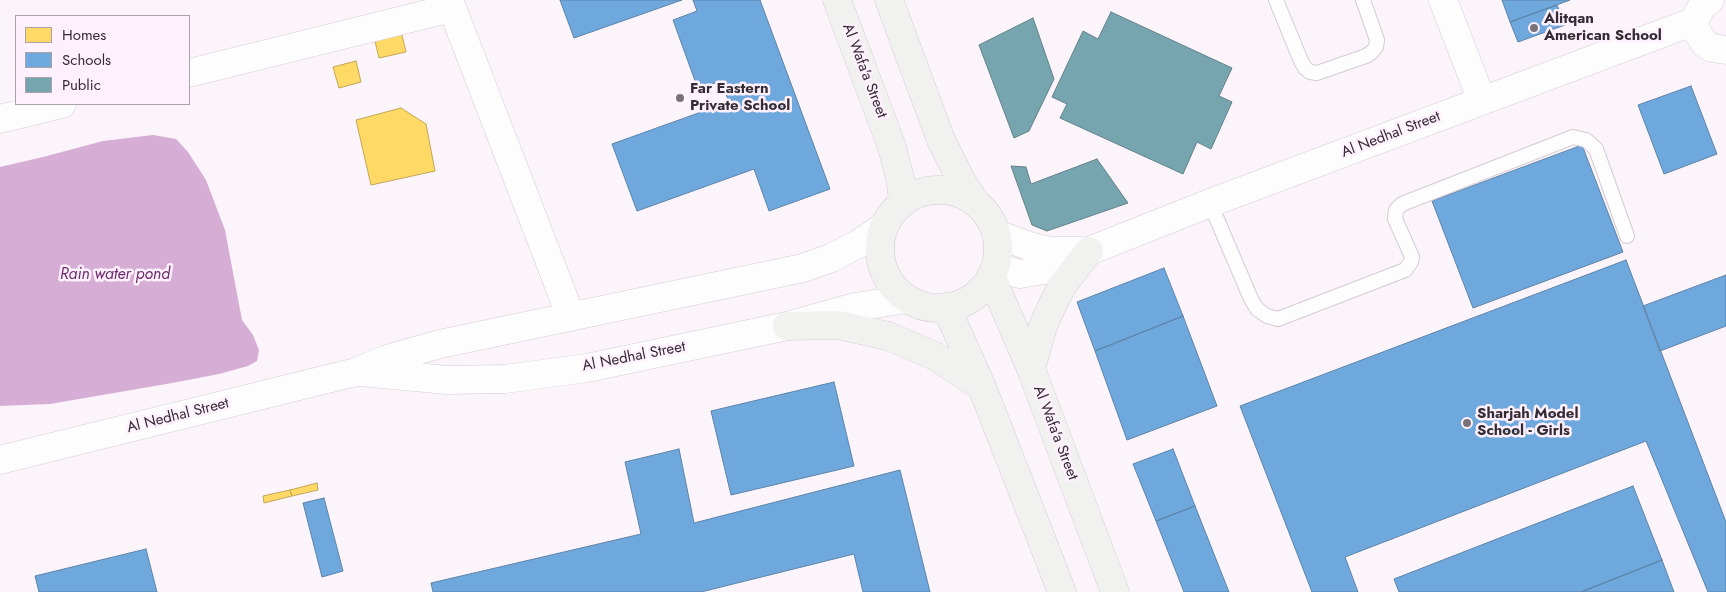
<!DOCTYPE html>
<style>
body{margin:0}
#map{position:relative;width:1726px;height:592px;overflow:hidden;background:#fbf4fa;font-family:Jost,sans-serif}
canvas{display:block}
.legend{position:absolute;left:15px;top:15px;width:175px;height:90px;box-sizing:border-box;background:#fef1fd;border:1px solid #ada2ac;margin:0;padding:6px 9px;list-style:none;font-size:15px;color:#342c33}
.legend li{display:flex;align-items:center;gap:10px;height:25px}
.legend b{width:25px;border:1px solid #ada2ac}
</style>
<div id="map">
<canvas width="1726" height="592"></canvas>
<ul class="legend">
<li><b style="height:14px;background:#ffd966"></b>Homes</li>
<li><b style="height:14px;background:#6fa8dc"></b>Schools</li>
<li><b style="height:14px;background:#76a5af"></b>Public</li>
</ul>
</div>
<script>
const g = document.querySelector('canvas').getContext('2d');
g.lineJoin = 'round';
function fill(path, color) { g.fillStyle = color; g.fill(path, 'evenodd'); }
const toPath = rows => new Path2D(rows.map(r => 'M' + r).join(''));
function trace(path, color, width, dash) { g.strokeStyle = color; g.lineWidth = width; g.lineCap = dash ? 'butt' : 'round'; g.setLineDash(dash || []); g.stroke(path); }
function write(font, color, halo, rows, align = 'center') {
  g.font = font + ' Jost,sans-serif'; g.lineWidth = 5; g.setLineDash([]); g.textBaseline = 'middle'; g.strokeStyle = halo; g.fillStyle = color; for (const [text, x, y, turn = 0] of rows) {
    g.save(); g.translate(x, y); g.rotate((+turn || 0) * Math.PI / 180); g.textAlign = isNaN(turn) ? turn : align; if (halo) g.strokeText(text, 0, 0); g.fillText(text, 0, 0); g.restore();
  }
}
fill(toPath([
 [153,135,176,139,188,152,206,180,225,230,242,320,253,335,259,350,257,361,248,366,219,374,172,383,50,404,0,406,0,167,43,157,103,141]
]), '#d6add4');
const homes = toPath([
 [400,27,406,52,379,58,373,33,400,27],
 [356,61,361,82,339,88,333,67,356,61],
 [401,108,426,124,435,171,371,185,356,120,401,108],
 [317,483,318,490,292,496,290,490,317,483],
 [290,490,292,496,264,503,263,496,290,490]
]);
fill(homes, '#ffd966');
trace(homes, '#c2a557', 1);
const schools = toPath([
 [560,0,682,0,574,38,560,0],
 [693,0,760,0,830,189,769,211,754,169,637,211,612,144,729,102,721,81,698,89,673,20,697,11,693,0],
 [1502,0,1570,0,1510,22,1502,0],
 [1557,5,1565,25,1518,42,1510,22,1557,5],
 [1691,86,1717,154,1664,174,1638,105,1691,86],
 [1582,145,1623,252,1473,308,1432,201,1582,145],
 [1626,260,1726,522,1726,592,1708,592,1646,441,1345,557,1358,592,1312,592,1240,406,1626,260],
 [1164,268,1183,316,1095,351,1077,302,1164,268],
 [1726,275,1726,326,1660,351,1643,306,1726,275],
 [1183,316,1217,406,1127,440,1095,351,1183,316],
 [834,382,854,466,731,495,711,411,834,382],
 [679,449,694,523,900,470,930,592,863,592,854,554,701,592,433,592,431,583,641,534,625,462,679,449],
 [1173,449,1195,506,1156,521,1133,464,1173,449],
 [1633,486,1662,560,1581,592,1399,592,1394,579,1633,486],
 [324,498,343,571,322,577,303,503,324,498],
 [1195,506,1229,592,1184,592,1156,521,1195,506],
 [146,549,157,592,39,592,35,576,146,549],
 [1662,560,1674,592,1581,592,1662,560]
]);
fill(schools, '#6fa8dc');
trace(schools, '#5d83a9', 1);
const public = toPath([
 [1111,12,1232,68,1219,96,1232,102,1211,149,1197,142,1183,174,1060,118,1067,104,1052,97,1083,31,1098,39,1111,12],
 [1033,18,1054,79,1029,131,1014,138,979,45,1033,18],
 [1097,159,1128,203,1047,231,1032,225,1011,166,1026,167,1031,184,1097,159]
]);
fill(public, '#76a5af');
trace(public, '#62818a', 1);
const lane = toPath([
 [1276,0,1301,61,1305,68,1310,72,1317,73,1366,56,1372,52,1376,47,1377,40,1363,0],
 [1210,203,1251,299,1257,309,1267,316,1278,319,1405,270,1411,262,1412,257,1395,219,1396,210,1402,204,1573,137,1586,140,1596,149,1627,236]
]);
const street = toPath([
 [449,0,571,317],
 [1443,0,1482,101],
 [1710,0,1703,5,1698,13,1695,21,1696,30,1705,44,1712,48,1726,50],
 [189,73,452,8],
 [0,119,62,104],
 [996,234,1032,247,1051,251,1082,251],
 [995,267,1020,274,1044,270,1066,263,1089,251,1210,203,1695,21],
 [360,372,447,380,505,379,587,368,787,326,855,307,907,299],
 [0,460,356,372,387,359,440,344,803,268,831,258,858,244,883,227]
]);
const secondary = toPath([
 [837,0,892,147,901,183,903,201],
 [889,0,941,140,962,182,975,202],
 '880 249a59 59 0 1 1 118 0a59 59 0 1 1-118 0Z',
 [991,276,1031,369,1115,592],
 [946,307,982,387,1062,592],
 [787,326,838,325,888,336,935,356,982,387],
 [1031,369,1043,326,1052,306,1062,286,1089,251]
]);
trace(lane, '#d4ccd3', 16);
trace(street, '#d4ccd3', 29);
trace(secondary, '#d4ccd3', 29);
trace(lane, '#fefdfe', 14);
trace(street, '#fefdfe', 28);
trace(secondary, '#f1f2f0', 28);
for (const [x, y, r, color] of [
 [1534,28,5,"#7a7279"],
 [680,98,5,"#7a7279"],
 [1467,423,5,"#7a7279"]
]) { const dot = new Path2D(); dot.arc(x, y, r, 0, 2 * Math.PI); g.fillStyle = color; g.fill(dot); trace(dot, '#fef1fd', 2); }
write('bold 15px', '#342c33', '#fef1fd', [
 ["Alitqan",1544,19],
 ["American School",1544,36],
 ["Far Eastern",690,89],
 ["Private School",690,106],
 ["Sharjah Model",1477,414],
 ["School - Girls",1477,431]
], 'left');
write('15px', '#342c33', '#fef1fd', [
 ["Al Wafa'a Street",864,71,69],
 ["Al Nedhal Street",1391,135,-21],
 ["Al Nedhal Street",634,357,-11],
 ["Al Nedhal Street",178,416,-14],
 ["Al Wafa'a Street",1055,433,69]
]);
write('italic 16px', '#6c2b6c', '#fef1fd', [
 ["Rain water pond",115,275]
]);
</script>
